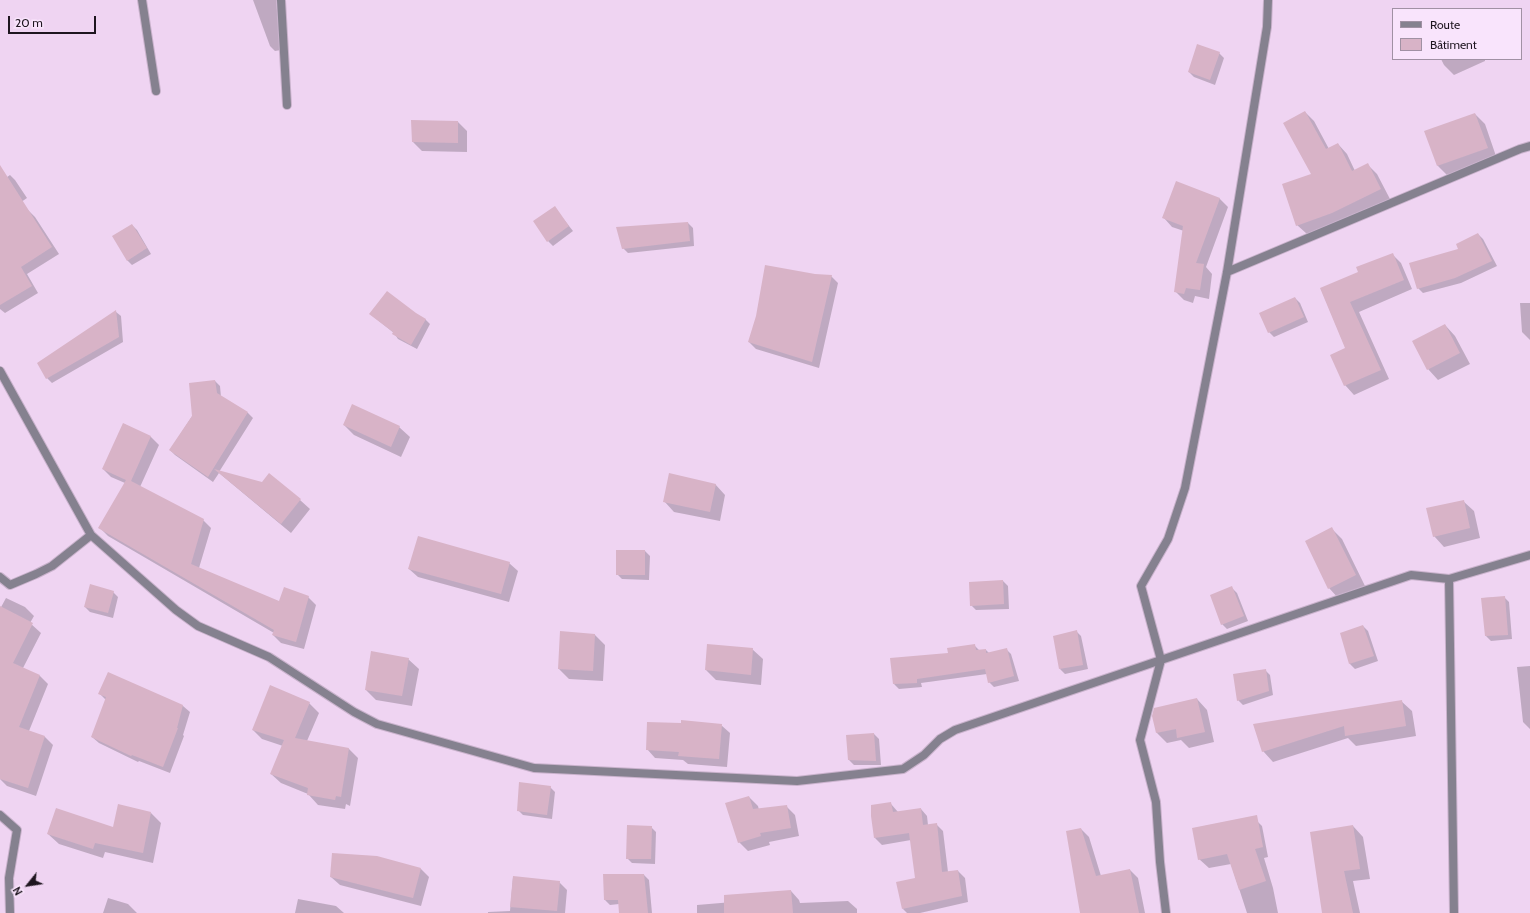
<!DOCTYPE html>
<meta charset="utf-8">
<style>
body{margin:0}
#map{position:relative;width:1530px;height:913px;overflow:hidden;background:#efd4f2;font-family:Cabin,sans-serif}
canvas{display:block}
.legend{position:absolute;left:1392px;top:8px;width:130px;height:52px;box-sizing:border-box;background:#f9e4fc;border:1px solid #a191a4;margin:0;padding:5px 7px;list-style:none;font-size:12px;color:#1e151f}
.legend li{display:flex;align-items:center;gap:8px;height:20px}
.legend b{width:20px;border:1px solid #a191a4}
.north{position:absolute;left:8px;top:865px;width:40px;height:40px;-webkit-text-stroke:3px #f9e4fc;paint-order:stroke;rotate:240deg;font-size:11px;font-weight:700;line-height:16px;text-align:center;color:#1e151f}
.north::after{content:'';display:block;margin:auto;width:14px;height:18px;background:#1e151f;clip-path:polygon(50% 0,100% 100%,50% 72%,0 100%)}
.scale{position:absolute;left:8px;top:16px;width:88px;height:18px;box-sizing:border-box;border:2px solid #1e151f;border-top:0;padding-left:5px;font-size:12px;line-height:14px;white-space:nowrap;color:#1e151f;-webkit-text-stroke:3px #f9e4fc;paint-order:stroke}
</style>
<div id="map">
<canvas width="1530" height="913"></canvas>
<ul class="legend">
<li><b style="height:5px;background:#85818f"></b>Route</li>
<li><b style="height:11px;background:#d8b3c7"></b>Bâtiment</li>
</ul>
<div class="north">N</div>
<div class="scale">20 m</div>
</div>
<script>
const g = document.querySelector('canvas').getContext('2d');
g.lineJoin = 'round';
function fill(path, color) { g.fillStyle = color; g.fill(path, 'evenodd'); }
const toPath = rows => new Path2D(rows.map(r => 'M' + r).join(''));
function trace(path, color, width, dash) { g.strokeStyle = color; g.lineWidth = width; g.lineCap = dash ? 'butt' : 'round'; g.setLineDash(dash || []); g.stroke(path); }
fill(toPath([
 [253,0,276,0,281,50,275,51,270,46],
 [1219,53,1224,58,1215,85,1194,77,1189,72],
 [1441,59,1485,59,1485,61,1454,75,1444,65],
 [1305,112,1314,121,1329,149,1338,144,1347,154,1355,171,1368,165,1377,174,1390,199,1342,222,1307,234,1297,225,1312,174],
 [1475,114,1485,124,1497,159,1448,176,1438,166,1425,132],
 [458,122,467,131,467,152,422,151,413,142],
 [10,175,15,180,27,198,8,211,0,201,0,182],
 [1219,198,1228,207,1206,267,1212,274,1209,299,1195,296,1193,303,1184,300,1175,291,1184,231,1172,227,1164,218],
 [554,207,573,231,553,246,548,241],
 [28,210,35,217,59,254,27,274,38,293,5,313,0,309,0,229],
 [688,223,693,228,694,246,628,253,623,248],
 [132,225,137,230,151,254,132,265,127,260],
 [1478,234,1483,239,1497,266,1461,283,1423,293,1418,288],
 [1392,254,1401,263,1412,289,1359,312,1389,379,1354,395,1345,385,1346,349,1321,289,1359,273],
 [815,275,831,276,838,283,819,368,756,349,749,342],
 [1295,298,1300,303,1308,322,1274,337,1269,332],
 [1520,303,1530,303,1530,340,1522,332],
 [116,312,121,316,123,342,52,383,47,378],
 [370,314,425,319,430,324,417,349,398,339,394,333],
 [1445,325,1455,336,1470,364,1438,380,1428,369,1413,342],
 [215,381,220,386,221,397,248,413,253,418,219,472,300,500,310,509,291,533,219,473,213,482,175,455,170,450],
 [124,424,151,437,159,445,140,487,203,520,211,528,199,568,280,603,308,597,316,605,304,649,281,643,273,635,274,633,108,536,100,528,125,483,111,477,103,469],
 [344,425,399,427,410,437,401,457,354,435],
 [715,484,725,495,720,521,674,512,664,501],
 [1463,501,1474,511,1480,538,1444,547,1434,536],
 [1332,529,1342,539,1365,586,1339,599,1329,588],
 [645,551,650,556,649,580,622,579,617,574],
 [509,563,518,571,509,602,418,577,409,569],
 [1003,581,1008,586,1009,609,976,610,971,605],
 [1232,588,1237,593,1248,621,1227,629,1222,624],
 [113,592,118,597,113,618,90,612,85,607],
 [1504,597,1509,602,1512,639,1491,641,1486,636,1483,598],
 [6,598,25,607,34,616,30,623,41,633,23,668,40,676,48,684,29,731,45,737,53,745,36,796,7,786,0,779,0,609],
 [1363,626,1368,631,1378,661,1355,669,1350,664,1341,634],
 [1076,631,1081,636,1088,669,1065,674,1060,669],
 [561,632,595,635,605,645,603,681,569,679,559,669],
 [974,645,979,650,986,650,989,653,1006,649,1011,654,1019,681,994,687,989,682,987,674,921,683,922,687,899,689,894,684,891,659,949,654],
 [752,649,763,659,761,685,716,680,706,670],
 [408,659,419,669,412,706,376,700,366,690],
 [1530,666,1530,729,1523,722,1517,667],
 [1265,670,1270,675,1273,695,1243,705,1238,700],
 [108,673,183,706,190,712,183,735,184,736,170,773,139,761,138,762,99,743,92,737,106,700,100,694],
 [1197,699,1207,710,1214,742,1189,748,1181,740,1167,743,1157,733,1153,716],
 [1401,701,1412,711,1416,736,1356,746,1348,738,1273,762,1263,751],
 [309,703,319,713,307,741,349,749,358,758,350,806,346,804,345,809,318,805,308,794,281,783,271,774,283,746,262,739,253,730],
 [721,725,730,733,727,767,688,764,683,760,655,758,647,749],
 [874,734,879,739,881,765,854,765,849,760],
 [550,787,555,792,552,819,523,815,518,810],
 [749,797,758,806,759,810,786,806,795,815,799,836,769,842,770,845,748,851,739,842],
 [891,804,898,812,921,809,927,816,928,825,936,824,943,831,948,872,958,871,965,878,968,902,920,913,907,913,903,909,916,879,911,840,882,845,875,838],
 [151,813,161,823,153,863,105,852,103,858,59,844,48,834,114,828],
 [1253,817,1262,826,1268,857,1264,858,1273,888,1278,913,1247,913,1231,864,1209,868,1199,859],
 [1353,826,1363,837,1370,879,1353,881,1360,913,1323,913],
 [651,827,656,832,655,864,632,863,627,858],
 [1081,829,1089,837,1101,876,1130,870,1138,878,1145,913,1081,913],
 [377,857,421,869,429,877,421,906,340,885,331,877],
 [644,875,649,880,652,913,620,913,619,904,610,905,605,900],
 [513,877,559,882,567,890,565,913,488,913,488,912,510,911],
 [791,891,799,900,800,903,848,901,857,909,857,913,697,913,697,905,768,899],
 [108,898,128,904,137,913,103,913],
 [298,899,336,906,344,913,295,913]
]), '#0003');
fill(toPath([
 [1197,44,1220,52,1210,80,1188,72],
 [1305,111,1326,149,1338,143,1352,171,1368,163,1381,189,1332,213,1296,226,1282,184,1311,174,1283,123],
 [1475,113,1488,148,1437,166,1424,131],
 [411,120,458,121,458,143,412,142],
 [0,165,52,247,21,267,32,286,0,305],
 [1176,181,1220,198,1196,263,1204,264,1200,290,1186,288,1184,294,1174,292,1183,226,1162,218],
 [555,206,569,226,547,242,533,221],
 [688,222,690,241,622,249,616,227],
 [132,224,147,248,127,261,112,236],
 [1478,233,1492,261,1455,278,1417,289,1409,263,1458,249,1456,244],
 [1393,253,1404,280,1350,302,1381,370,1344,386,1330,355,1345,348,1320,288,1358,272,1356,267],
 [765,265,815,274,832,275,812,362,748,342,756,316],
 [387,291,416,313,426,319,411,345,392,334,393,332,369,314],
 [1295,297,1304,317,1268,333,1259,313],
 [116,310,119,337,46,379,37,363],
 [1445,324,1460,353,1427,370,1412,341],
 [215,380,217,393,248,412,208,477,169,450,192,416,189,383],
 [352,404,400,426,391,447,343,425],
 [123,423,151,436,131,481,204,519,191,564,279,601,284,587,309,596,296,642,272,635,274,630,98,528,126,480,102,469],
 [214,469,262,482,269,473,301,499,281,524],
 [669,473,716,484,710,512,663,502],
 [1464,500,1470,528,1433,537,1426,508],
 [1332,527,1356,575,1328,589,1305,541],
 [418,536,510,562,501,594,408,569],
 [616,550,645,550,645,575,616,575],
 [1003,580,1004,604,970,606,969,582],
 [90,584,114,591,108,613,84,607],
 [1232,586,1244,616,1221,625,1210,595],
 [1505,596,1508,635,1485,636,1481,598],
 [0,606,33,623,13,663,40,675,19,727,45,736,28,788,0,779],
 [1363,625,1374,656,1349,664,1340,633],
 [1077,630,1083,665,1059,669,1053,636],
 [560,631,595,634,593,671,558,669],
 [707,644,753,648,751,675,705,670],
 [975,644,976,650,986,649,986,653,1007,648,1014,676,988,683,985,669,917,679,917,683,893,684,890,658,948,653,947,648],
 [371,651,409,658,402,696,365,690],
 [1266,669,1269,691,1237,701,1233,674],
 [108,672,183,705,177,728,178,728,163,767,132,755,131,756,91,737,106,697,98,694],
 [270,685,310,702,295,738,349,748,341,797,336,796,335,800,307,795,308,788,270,774,284,740,252,730],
 [1197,698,1205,732,1177,738,1176,729,1156,733,1152,716,1154,708],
 [1402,700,1406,726,1345,736,1344,726,1262,752,1253,724],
 [681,720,722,724,719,759,678,756,679,752,646,750,647,722,681,723],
 [874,733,876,761,848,760,846,735],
 [519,782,551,786,547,815,517,811],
 [749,796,753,809,787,805,791,828,760,833,761,836,738,843,725,803],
 [891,802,893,812,921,808,923,825,937,823,942,872,958,870,962,896,902,909,896,882,915,878,909,833,874,838,871,816,871,805],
 [118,804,151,812,143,853,95,843,93,849,47,834,56,808,113,827],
 [1257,815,1263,847,1255,849,1266,881,1239,890,1227,854,1198,860,1192,828],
 [627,825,652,826,651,859,626,859],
 [1353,825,1360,869,1344,871,1353,913,1322,913,1310,832],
 [1081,828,1096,876,1130,869,1139,913,1080,913,1066,831],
 [332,853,377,856,421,868,413,898,330,877],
 [603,874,644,874,648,913,619,913,618,900,604,900],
 [513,876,560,881,557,911,510,907],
 [791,890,793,913,724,913,724,895]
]), '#d8b3c7');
const street = toPath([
 [142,0,156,91],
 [281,0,287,105],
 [1227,272,1520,149,1530,146],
 [0,371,91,535,176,610,198,626,269,657,354,712,377,724,534,768,797,781,903,769,924,755,940,739,955,730,1411,575,1449,579,1530,555],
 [0,577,10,585,36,574,52,566,91,535],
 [1449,579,1454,913],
 [0,815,17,830,9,878,10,913],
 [1166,913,1160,862,1156,802,1140,740,1161,660,1141,586,1168,539,1185,488,1227,272,1267,27,1268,0]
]);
trace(street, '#c9b2cc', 10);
trace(street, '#85818f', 8);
</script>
